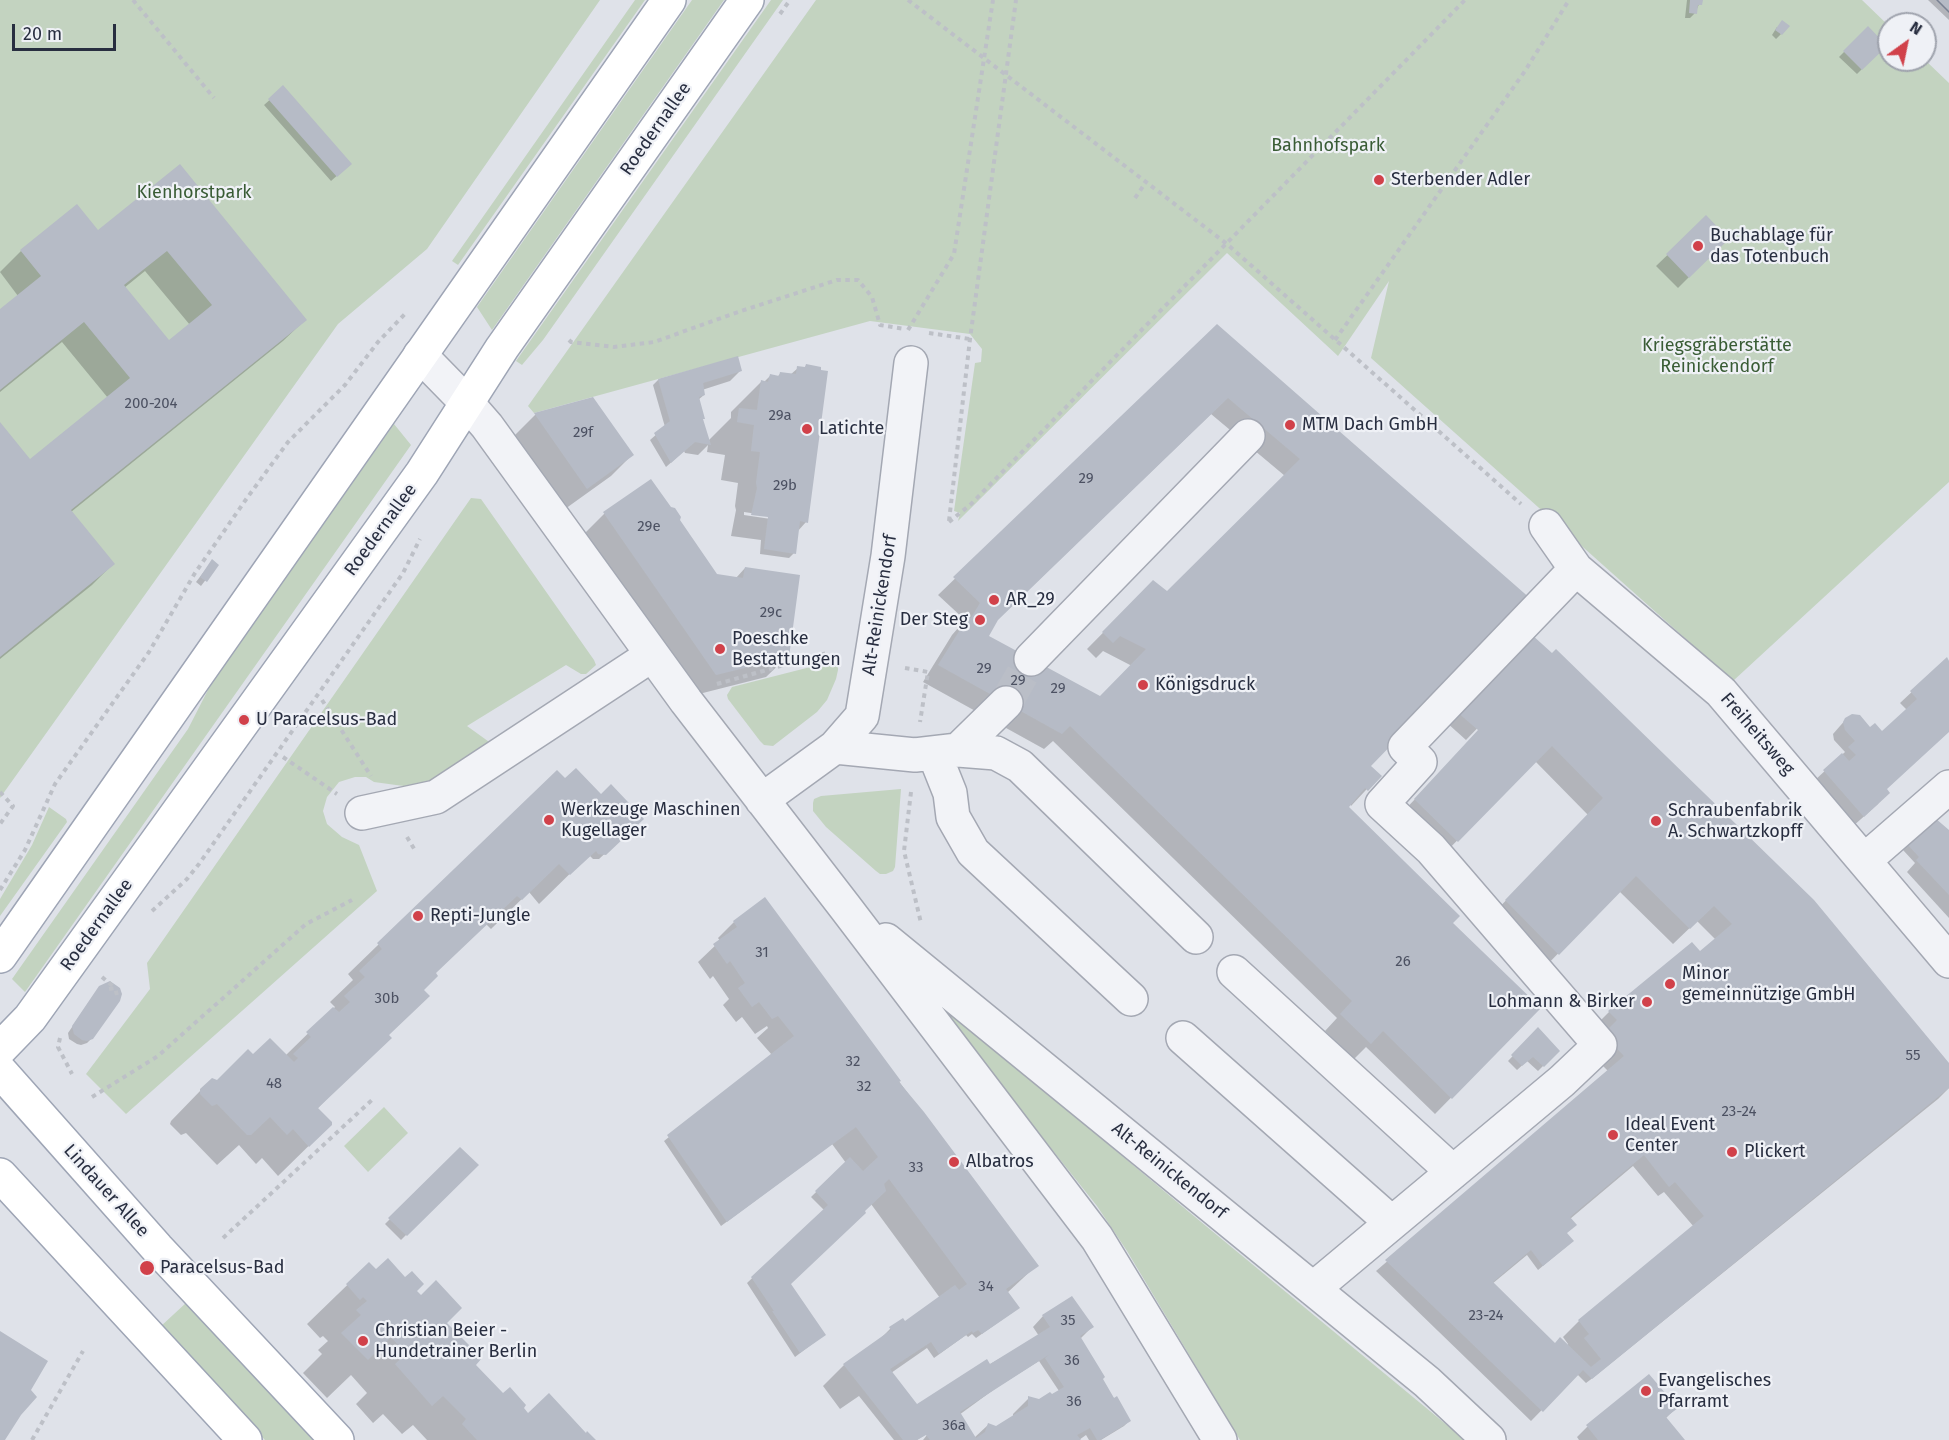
<!DOCTYPE html>
<meta charset="utf-8">
<style>
body{margin:0}
#map{position:relative;width:1949px;height:1440px;overflow:hidden;background:#dfe2e9;font-family:"Fira Sans",sans-serif}
canvas{display:block}
.north{position:absolute;left:1877px;top:12px;width:60px;height:60px;box-sizing:border-box;background:#eff1f6;border:2px solid #9fa3ad;border-radius:50%;rotate:33deg;font-size:16px;font-weight:700;line-height:24px;text-align:center;color:#282e40}
.north::after{content:'';display:block;margin:auto;width:21px;height:27px;background:#d1414a;clip-path:polygon(50% 0,100% 100%,50% 72%,0 100%)}
.scale{position:absolute;left:12px;top:24px;width:104px;height:27px;box-sizing:border-box;border:3px solid #282e40;border-top:0;padding-left:8px;font-size:18px;line-height:21px;white-space:nowrap;color:#282e40;-webkit-text-stroke:4px #eff1f6;paint-order:stroke}
</style>
<div id="map">
<canvas width="1949" height="1440"></canvas>
<div class="north">N</div>
<div class="scale">20 m</div>
</div>
<script>
const g = document.querySelector('canvas').getContext('2d');
g.lineJoin = 'round';
function fill(path, color) { g.fillStyle = color; g.fill(path, 'evenodd'); }
const toPath = rows => new Path2D(rows.map(r => 'M' + r).join(''));
function trace(path, color, width, dash) { g.strokeStyle = color; g.lineWidth = width; g.lineCap = dash ? 'butt' : 'round'; g.setLineDash(dash || []); g.stroke(path); }
function write(font, color, halo, rows, align = 'center') {
  g.font = font + ' "Fira Sans",sans-serif'; g.lineWidth = 4.5; g.setLineDash([]); g.textBaseline = 'middle'; g.strokeStyle = halo; g.fillStyle = color; for (const [text, x, y, turn = 0] of rows) {
    g.save(); g.translate(x, y); g.rotate((+turn || 0) * Math.PI / 180); g.textAlign = isNaN(turn) ? turn : align; if (halo) g.strokeText(text, 0, 0); g.fillText(text, 0, 0); g.restore();
  }
}
fill(toPath([
 [0,0,600,0,427,249,338,324,0,798],
 [635,0,645,0,458,265,452,261],
 [692,0,724,0,492,330,477,307],
 [771,0,783,0,543,340,522,365,516,361],
 [816,0,1862,0,1889,26,1889,60,1925,60,1949,83,1949,482,1733,681,1371,358,1389,281,1338,356,1227,253,958,521,960,513,954,511,975,363,981,362,982,349,970,334,870,321,534,413,528,406],
 [394,424,411,445,25,992,12,979,188,729,210,686,222,667],
 [471,498,481,499,594,660,596,665,586,674,581,674,566,665,467,726,492,744,431,783,412,787,396,785,374,782,366,777,355,777,339,782,327,797,323,811,327,824,342,837,359,845,377,891,126,1114,86,1074,150,989,147,963],
 [830,662,834,663,838,666,838,670,836,679,827,700,817,712,773,746,764,745,760,741,728,699,727,695,732,687],
 [901,789,895,867,893,871,886,874,880,874,876,871,826,827,813,811,813,803,814,799,821,796],
 [49,807,66,819,67,822,0,916,0,899,32,845],
 [945,1003,1003,1056,1189,1212,1465,1440,1240,1440,1127,1251,1097,1206,940,1009],
 [384,1107,408,1133,368,1172,344,1146],
 [187,1302,318,1440,265,1440,160,1327]
]), '#c3d3c0');
fill(toPath([
 [1687,0,1701,0,1695,13,1690,18,1685,18],
 [1928,0,1949,0,1949,20],
 [1777,27,1781,34,1776,39,1772,35],
 [1868,28,1885,46,1857,74,1839,57],
 [283,88,350,164,331,181,264,105],
 [180,166,305,320,283,341,71,512,113,564,92,585,0,659,0,425,30,461,108,398,62,342,0,392,0,311,18,296,0,272,21,251,77,206,98,232],
 [145,271,190,325,168,342,124,288],
 [1706,218,1727,239,1678,288,1656,266],
 [1217,326,1529,600,1369,766,1379,776,1351,806,1350,804,1347,807,1451,923,1539,1008,1435,1114,1366,1047,1354,1059,1325,1031,1337,1018,1053,741,1044,749,923,682,952,635,965,620,938,595],
 [1211,414,1285,476,1167,593,1153,582,1087,649,1096,658,1103,651,1132,666,1100,698,987,637,996,621],
 [806,366,806,522,797,532,794,553,789,558,760,554,761,540,731,536,736,510,735,506,738,483,721,480,725,455,707,452,708,445,698,455,685,453,684,451,666,467,650,440,665,427,653,385,658,380,741,370,730,381,702,390,704,395,698,400,702,420,708,441,731,418,731,412,761,382,764,382,770,376,777,377,780,374,790,375,798,368,803,369],
 [744,512,791,519,791,522,744,515],
 [592,399,632,455,611,476,565,509,514,436,535,415],
 [651,481,716,575,736,578,745,568,788,656,766,677,695,695,583,535,604,514],
 [212,561,217,565,201,586,196,582],
 [1531,636,1949,1065,1949,1088,1938,1099,1594,1377,1586,1383,1577,1374,1531,1421,1376,1271,1608,1071,1588,1051,1593,1028,1609,1012,1692,944,1700,953,1716,940,1697,921,1673,944,1619,891,1542,970,1490,917,1588,815,1535,761,1441,857,1399,816,1518,690,1516,688,1466,740,1446,722],
 [1633,1166,1658,1196,1664,1192,1694,1227,1579,1321,1563,1337,1568,1344,1567,1346,1555,1345,1492,1284,1527,1255,1538,1270,1567,1246,1566,1233,1570,1219],
 [1946,660,1949,663,1949,731,1885,790,1878,804,1852,827,1813,782,1845,752,1834,740,1833,734,1847,718,1882,733,1907,710,1900,703],
 [557,772,565,781,601,796,642,819,599,859,593,859,589,855,539,904,529,892,491,929,486,924,434,974,388,1036,317,1109,330,1125,278,1176,262,1158,256,1164,239,1145,217,1165,186,1133,181,1135,170,1124,171,1121,201,1090,217,1081,253,1056,285,1056,335,1007,330,1002,353,980,348,974],
 [1935,820,1949,833,1949,918,1907,872,1915,863,1903,850],
 [734,922,825,983,1037,1265,1007,1293,1013,1312,976,1338,972,1334,968,1337,966,1335,934,1358,927,1348,891,1373,917,1406,1039,1336,1033,1327,1043,1316,1092,1327,1080,1339,1101,1379,1129,1421,1124,1426,1101,1440,1089,1440,1086,1435,1079,1440,923,1440,927,1435,926,1434,917,1440,894,1440,859,1396,840,1409,823,1386,844,1365,875,1344,890,1329,902,1320,904,1323,940,1298,871,1204,789,1284,824,1335,795,1357,747,1283,824,1210,811,1197,846,1163,832,1144,721,1226,664,1141,772,1055,757,1038,768,1028,767,1026,755,1034,742,1017,736,1022,723,1005,729,999,713,976,710,979,698,962,720,941,718,938],
 [1039,1361,1059,1391,1039,1401,1029,1398,1013,1414,1013,1417,996,1427,988,1425,974,1438,959,1415,996,1388],
 [95,993,92,1038,87,1043,81,1045,77,1044,69,1039,68,1033],
 [1538,1030,1558,1051,1538,1071,1527,1061,1517,1070,1508,1061],
 [460,1149,476,1165,401,1240,385,1224],
 [369,1264,375,1271,415,1291,445,1323,474,1365,503,1395,522,1408,528,1415,586,1435,594,1440,427,1440,413,1425,402,1434,383,1414,373,1423,356,1404,367,1393,351,1375,327,1398,303,1373,322,1354,318,1350,328,1341,323,1336,320,1338,307,1324],
 [1676,1408,1665,1419,1683,1440,1579,1440,1577,1437,1587,1427]
]), '#0003');
fill(toPath([
 [1690,0,1703,0,1702,5,1698,5,1697,14,1689,13],
 [1938,0,1949,0,1949,10],
 [1782,20,1790,26,1782,35,1775,30],
 [1868,26,1887,46,1862,70,1843,51],
 [283,85,352,164,337,177,268,99],
 [180,164,307,320,71,510,115,564,0,657,0,422,30,459,130,378,84,322,0,390,0,309,41,276,20,250,77,204,98,230],
 [167,251,212,305,169,340,124,285],
 [1706,215,1729,239,1689,278,1666,254],
 [1217,324,1532,600,1371,766,1382,776,1368,791,1365,788,1349,807,1460,916,1453,923,1541,1008,1452,1099,1383,1031,1371,1044,1340,1014,1352,1001,1070,726,1062,734,938,665,968,617,971,618,980,603,953,577],
 [1228,398,1300,459,1167,591,1153,580,1102,632,1113,643,1120,636,1146,649,1100,696,989,636,998,620],
 [738,356,742,371,703,383,705,395,699,397,705,419,703,419,711,445,695,442,671,463,654,433,670,421,658,379],
 [806,364,821,367,821,370,828,371,808,523,800,521,796,554,764,549,768,517,751,515,757,488,756,483,760,452,751,451,754,425,737,422,739,408,757,410,761,380,768,382,770,374,779,376,780,372,796,374,797,366,805,367],
 [593,397,634,455,587,489,534,413],
 [651,479,671,507,675,508,681,517,680,520,717,574,743,578,745,567,800,575,789,657,716,675,603,512],
 [212,559,219,565,207,582,200,577],
 [1531,634,1552,653,1556,649,1814,900,1949,1063,1949,1088,1592,1379,1583,1370,1543,1412,1385,1260,1624,1056,1603,1034,1617,1020,1608,1011,1692,942,1700,951,1732,924,1714,906,1690,929,1636,876,1559,955,1505,900,1603,798,1552,746,1458,842,1414,799,1478,730,1456,711],
 [1644,1155,1669,1187,1675,1182,1704,1216,1578,1320,1589,1334,1584,1338,1601,1359,1591,1367,1560,1337,1555,1343,1493,1282,1531,1250,1543,1266,1574,1241,1567,1233,1577,1225,1570,1217],
 [1947,657,1949,661,1949,732,1887,789,1890,793,1864,817,1823,770,1842,753,1849,761,1856,755,1848,747,1855,741,1845,730,1843,722,1845,718,1852,714,1860,715,1870,727,1875,723,1882,731,1917,699,1910,691],
 [576,768,601,794,611,784,644,819,606,855,598,854,596,851,570,875,559,864,522,900,517,896,436,973,438,976,424,990,430,996,389,1035,392,1038,318,1108,332,1122,332,1125,309,1147,293,1129,287,1135,270,1117,251,1135,247,1135,217,1104,212,1106,200,1094,200,1089,212,1078,217,1080,248,1049,253,1054,270,1038,294,1062,298,1058,293,1054,311,1037,306,1032,333,1007,339,1012,350,1002,344,996,365,977,359,971,382,949,377,943,557,770,565,778],
 [1935,818,1949,830,1949,895,1916,860,1919,857,1907,844],
 [765,897,901,1081,899,1082,924,1112,1039,1266,1006,1289,1020,1308,982,1334,978,1330,973,1333,972,1331,939,1354,931,1342,890,1369,917,1404,987,1359,990,1364,1050,1327,1042,1315,1072,1296,1094,1327,1080,1336,1105,1377,1103,1379,1114,1398,1117,1396,1131,1421,1100,1440,1097,1440,1090,1428,1077,1435,1081,1440,930,1440,926,1435,917,1440,903,1440,843,1364,891,1330,889,1327,903,1318,905,1321,955,1285,959,1290,967,1284,889,1179,884,1184,886,1191,865,1211,866,1213,791,1284,826,1335,800,1353,772,1311,774,1311,751,1277,828,1205,815,1191,850,1157,863,1171,878,1157,856,1127,727,1222,667,1135,794,1036,778,1016,772,1019,759,1002,752,1007,738,988,745,983,730,961,727,964,713,944,737,927,733,921],
 [1050,1354,1045,1358,1064,1387,1052,1394,1050,1392,1039,1399,1028,1396,1028,1406,996,1426,988,1423,985,1432,976,1438,960,1412],
 [110,981,120,988,122,994,120,1001,93,1039,87,1041,82,1040,74,1034,72,1026,99,986],
 [1538,1027,1560,1051,1544,1067,1533,1057,1522,1066,1511,1055],
 [460,1147,479,1165,407,1236,388,1218],
 [388,1258,405,1277,412,1271,424,1284,417,1291,421,1295,436,1280,462,1308,447,1323,482,1358,476,1365,503,1393,510,1387,526,1405,524,1408,528,1413,549,1393,586,1433,587,1431,596,1440,477,1440,462,1424,466,1419,443,1396,432,1406,395,1364,406,1354,391,1337,368,1360,341,1333,361,1315,356,1310,367,1301,363,1297,360,1300,346,1284,369,1262,376,1269],
 [0,1331,48,1361,31,1390,37,1397,21,1415,5,1440,0,1440],
 [1649,1374,1678,1408,1666,1417,1685,1440,1598,1440,1586,1425]
]), '#b6bbc6');
trace(toPath([
 [1006,703,1031,659]
]), '#babec7', 33, [33, 16]);
const minor = toPath([
 [420,355,467,403,487,426,686,701,845,907,1097,1238,1220,1440],
 [1546,526,1576,569,1721,692,1949,961],
 [1031,659,1248,436],
 [835,747,915,755,958,750,1006,703],
 [958,750,996,753,1020,766,1196,937],
 [934,753,950,793,953,817,973,852,1131,999],
 [762,800,835,747,862,716,888,556,911,363],
 [362,813,436,797,652,655],
 [1865,860,1949,787],
 [886,940,1427,1382,1489,1440],
 [1234,972,1453,1172],
 [1183,1038,1392,1223],
 [1313,1289,1562,1081,1600,1045,1431,849,1382,804,1420,762,1405,747,1576,569]
]);
const major = toPath([
 [0,956,669,0],
 [0,1049,30,1018,422,473,502,348,747,0],
 [0,1071,157,1248,337,1440],
 [0,1175,245,1440]
]);
trace(minor, '#a4a8b3', 36);
trace(major, '#9ea5b5', 36);
trace(toPath([
 [133,0,214,98],
 [908,0,1227,244,1521,504],
 [780,14,790,0],
 [1135,198,1146,182],
 [908,330,954,254,993,0],
 [929,333,970,339],
 [569,340,571,342,614,347,654,342,741,311,837,280,858,280,872,297,880,325,904,329],
 [1335,340,1525,71,1569,0],
 [949,521,970,339,1016,0],
 [949,522,971,504,1465,0],
 [905,668,928,672,920,722],
 [717,684,827,653],
 [322,700,371,776],
 [283,757,337,794],
 [0,792,13,806,0,824],
 [911,792,904,851,921,923],
 [407,837,416,852],
 [0,890,25,850,55,784,149,652,195,573,247,498,288,442,345,385,378,342,405,314],
 [152,911,187,879,199,864,403,573,420,539],
 [102,977,115,988],
 [109,989,115,988,117,995],
 [60,1038,58,1047,72,1074],
 [92,1097,158,1056,306,924,352,900],
 [223,1238,373,1099],
 [32,1440,83,1351]
]), '#bdc0c7', 4, [4.5, 4.5]);
trace(minor, '#f2f3f7', 33);
trace(major, '#fff', 33);
trace(toPath([
 [1937,0,1949,12]
]), '#788093', 1.5);
for (const [x, y, r, color] of [
 [1379,180,6,"#d1414a"],
 [1698,246,6,"#d1414a"],
 [1290,425,6,"#d1414a"],
 [807,429,6,"#d1414a"],
 [994,600,6,"#d1414a"],
 [980,620,6,"#d1414a"],
 [720,649,6,"#d1414a"],
 [1143,685,6,"#d1414a"],
 [244,720,6,"#d1414a"],
 [549,820,6,"#d1414a"],
 [1656,821,6,"#d1414a"],
 [418,916,6,"#d1414a"],
 [1670,984,6,"#d1414a"],
 [1647,1002,6,"#d1414a"],
 [1613,1135,6,"#d1414a"],
 [1732,1152,6,"#d1414a"],
 [954,1162,6,"#d1414a"],
 [147,1268,8,"#d1414a"],
 [363,1341,6,"#d1414a"],
 [1646,1391,6,"#d1414a"]
]) { const dot = new Path2D(); dot.arc(x, y, r, 0, 2 * Math.PI); g.fillStyle = color; g.fill(dot); trace(dot, '#eff1f6', 2); }
write('15px', '#4c5162', null, [
 ["200-204",151,404],
 ["29a",780,416],
 ["29f",583,433],
 ["29",1086,479],
 ["29b",785,486],
 ["29e",649,527],
 ["29c",771,613],
 ["29",984,669],
 ["29",1018,681],
 ["29",1058,689],
 ["31",762,953],
 ["26",1403,962],
 ["30b",387,999],
 ["55",1913,1056],
 ["32",853,1062],
 ["48",274,1084],
 ["32",864,1087],
 ["23-24",1739,1112],
 ["33",916,1168],
 ["34",986,1287],
 ["23-24",1486,1316],
 ["35",1068,1321],
 ["36",1072,1361],
 ["36",1074,1402],
 ["36a",954,1426]
]);
write('18px', '#282e40', '#eff1f6', [
 ["Roedernallee",656,129,-55],
 ["Roedernallee",381,530,-54],
 ["Alt-Reinickendorf",880,605,-81],
 ["Freiheitsweg",1757,734,49],
 ["Roedernallee",97,925,-54],
 ["Alt-Reinickendorf",1169,1171,39],
 ["Lindauer Allee",106,1191,48]
]);
write('18px', '#395c35', '#eff1f6', [
 ["Bahnhofspark",1328,146],
 ["Kienhorstpark",194,193],
 ["Kriegsgräberstätte",1717,346],
 ["Reinickendorf",1717,367]
]);
write('18px', '#282e40', '#eff1f6', [
 ["Sterbender Adler",1391,180],
 ["Buchablage für",1710,236],
 ["das Totenbuch",1710,257],
 ["MTM Dach GmbH",1302,425],
 ["Latichte",819,429],
 ["AR_29",1006,600],
 ["Der Steg",968,620,"right"],
 ["Poeschke",732,639],
 ["Bestattungen",732,660],
 ["Königsdruck",1155,685],
 ["U Paracelsus-Bad",256,720],
 ["Werkzeuge Maschinen",561,810],
 ["Kugellager",561,831],
 ["Schraubenfabrik",1668,811],
 ["A. Schwartzkopff",1668,832],
 ["Repti-Jungle",430,916],
 ["Minor",1682,974],
 ["gemeinnützige GmbH",1682,995],
 ["Lohmann & Birker",1635,1002,"right"],
 ["Ideal Event",1625,1125],
 ["Center",1625,1146],
 ["Plickert",1744,1152],
 ["Albatros",966,1162],
 ["Paracelsus-Bad",160,1268],
 ["Christian Beier -",375,1331],
 ["Hundetrainer Berlin",375,1352],
 ["Evangelisches",1658,1381],
 ["Pfarramt",1658,1402]
], 'left');
</script>
